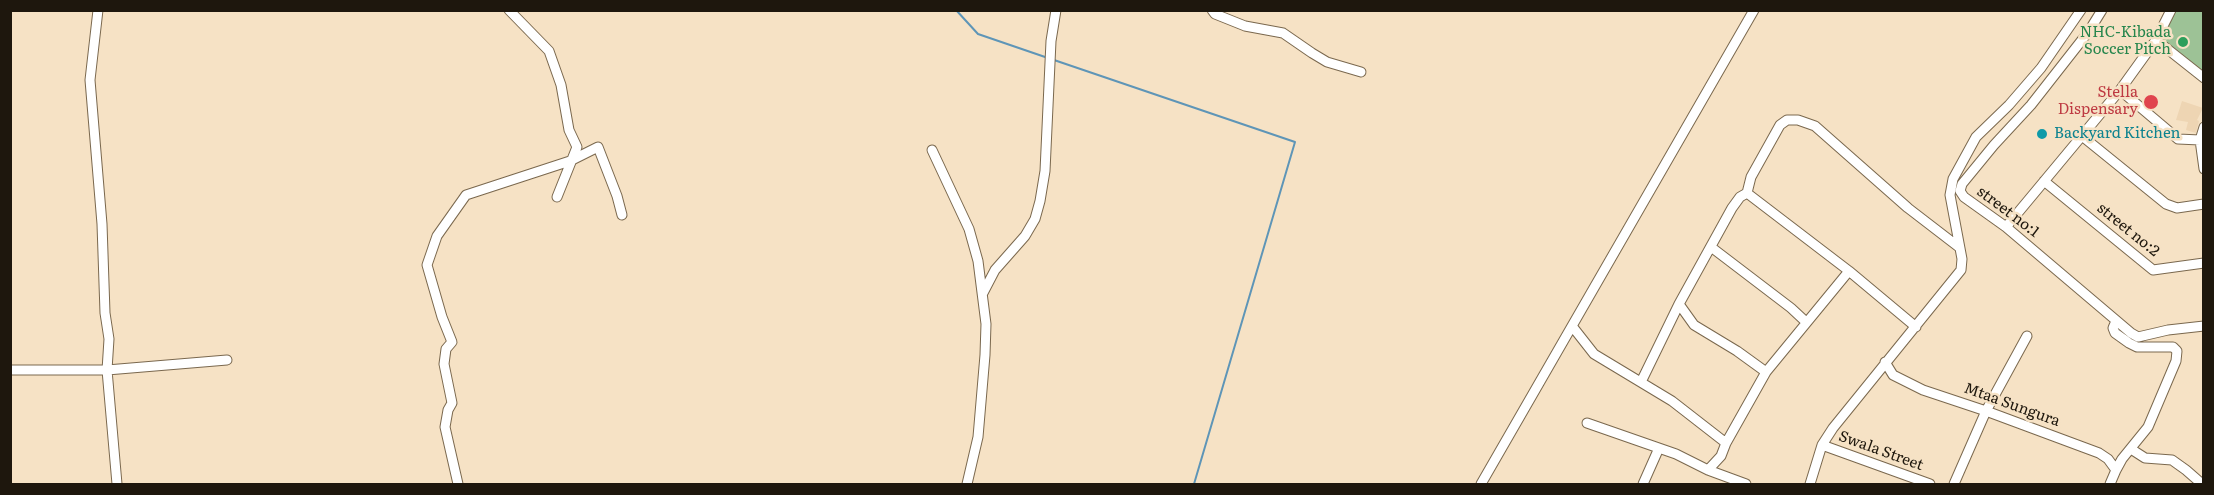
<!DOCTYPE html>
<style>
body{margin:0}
#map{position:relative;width:2214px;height:495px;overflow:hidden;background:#f6e2c5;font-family:Literata,serif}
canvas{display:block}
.frame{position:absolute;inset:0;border:12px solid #1e170d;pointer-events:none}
</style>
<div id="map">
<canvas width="2214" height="495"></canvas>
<div class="frame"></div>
</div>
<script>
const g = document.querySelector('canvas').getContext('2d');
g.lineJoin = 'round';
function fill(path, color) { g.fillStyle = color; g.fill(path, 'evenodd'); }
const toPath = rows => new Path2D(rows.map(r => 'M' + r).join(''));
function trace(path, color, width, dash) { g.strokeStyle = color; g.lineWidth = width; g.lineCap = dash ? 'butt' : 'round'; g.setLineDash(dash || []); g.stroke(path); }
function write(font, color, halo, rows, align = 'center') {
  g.font = font + ' Literata,serif'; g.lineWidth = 5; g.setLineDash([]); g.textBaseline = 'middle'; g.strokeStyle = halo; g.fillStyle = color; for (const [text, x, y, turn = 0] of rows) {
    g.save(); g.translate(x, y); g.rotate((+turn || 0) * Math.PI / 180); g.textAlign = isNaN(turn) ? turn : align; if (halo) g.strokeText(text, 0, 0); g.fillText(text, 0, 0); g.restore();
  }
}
fill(toPath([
 [2182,101,2203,108,2197,120,2199,121,2196,133,2186,130,2188,122,2176,120]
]), '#eed5b3');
fill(toPath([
 [2174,11,2203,11,2203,74,2162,39,2161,36]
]), '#9dc296');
trace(toPath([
 [956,10,978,34,1048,58],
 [1054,60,1295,142,1194,484]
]), '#5e95b7', 2);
const minor = toPath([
 [98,10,90,80,102,224,105,313,109,339,107,370,117,484],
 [509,10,549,51,561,85,569,130,577,147,557,197],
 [1212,10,1215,14,1245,26,1283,33,1312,53,1327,62,1361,72],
 [2102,10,2089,31,2031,105,1994,145,1962,184,1960,191,1964,197,2006,227,2131,333,2138,337,2168,330,2204,326],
 [2156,40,2204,78],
 [2120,90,2178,139,2200,140],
 [2204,127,2200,140,2204,169],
 [2082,136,2166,204,2177,208,2204,204],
 [932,150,969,229,978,261,986,324,985,355,978,437,967,484],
 [2044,181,2153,270,2204,263],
 [1747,193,1751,177,1780,125,1787,120,1798,120,1815,126,1908,208,1960,248],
 [2006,227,2120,90,2156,40,2171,10],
 [1711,247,1791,308,1806,322],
 [983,293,995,270,1025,236,1035,219,1040,201,1045,171,1051,41,1056,10],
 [1679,304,1694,325,1737,351,1766,372],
 [1572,326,1594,354,1672,401,1726,443],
 [1885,362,1893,375,1923,390,1986,411,2099,453,2108,459,2116,470,2110,484],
 [10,370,107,370,227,360],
 [1641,382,1679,304,1732,208,1740,197,1747,193,1849,271,1916,327],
 [1587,423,1676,454,1708,470,1746,484],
 [1822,445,1930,484],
 [2131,449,2145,458,2172,460,2186,470,2202,484],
 [1708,470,1721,456,1726,443,1766,372,1849,271],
 [2116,470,2122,459,2148,427,2176,361,2177,351,2173,347,2137,347,2129,343,2115,333,2113,328,2116,321],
 [458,484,445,427,448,410,452,403,444,364,446,349,452,342,442,317,427,265,437,236,466,195,570,161,598,147,617,196,622,215],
 [1481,484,1754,10],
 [1643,484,1659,448],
 [1810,484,1822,445,1833,428,1961,270,1962,259,1950,195,1953,179,1976,137,2009,105,2041,68,2081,10],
 [1954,484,1986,411,2027,336]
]);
trace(minor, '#7a684e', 11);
trace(minor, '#fff', 9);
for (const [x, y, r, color] of [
 [2183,42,6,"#2e9e5b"],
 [2151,102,8,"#e0444e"],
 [2042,134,6,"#0f9aa8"]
]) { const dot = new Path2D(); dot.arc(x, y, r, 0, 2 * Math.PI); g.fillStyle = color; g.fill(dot); trace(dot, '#f6e2c5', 2); }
write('15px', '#27864d', '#f6e2c5', [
 ["NHC-Kibada",2171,33],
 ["Soccer Pitch",2171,50]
], 'right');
write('15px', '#be3a42', '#f6e2c5', [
 ["Stella",2138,93],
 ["Dispensary",2138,110]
], 'right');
write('15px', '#0d838f', '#f6e2c5', [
 ["Backyard Kitchen",2054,134]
], 'left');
write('15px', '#1e170d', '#f6e2c5', [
 ["street no:1",2008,212,37],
 ["street no:2",2128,230,39],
 ["Mtaa Sungura",2012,405,20],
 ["Swala Street",1881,451,20]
]);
</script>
